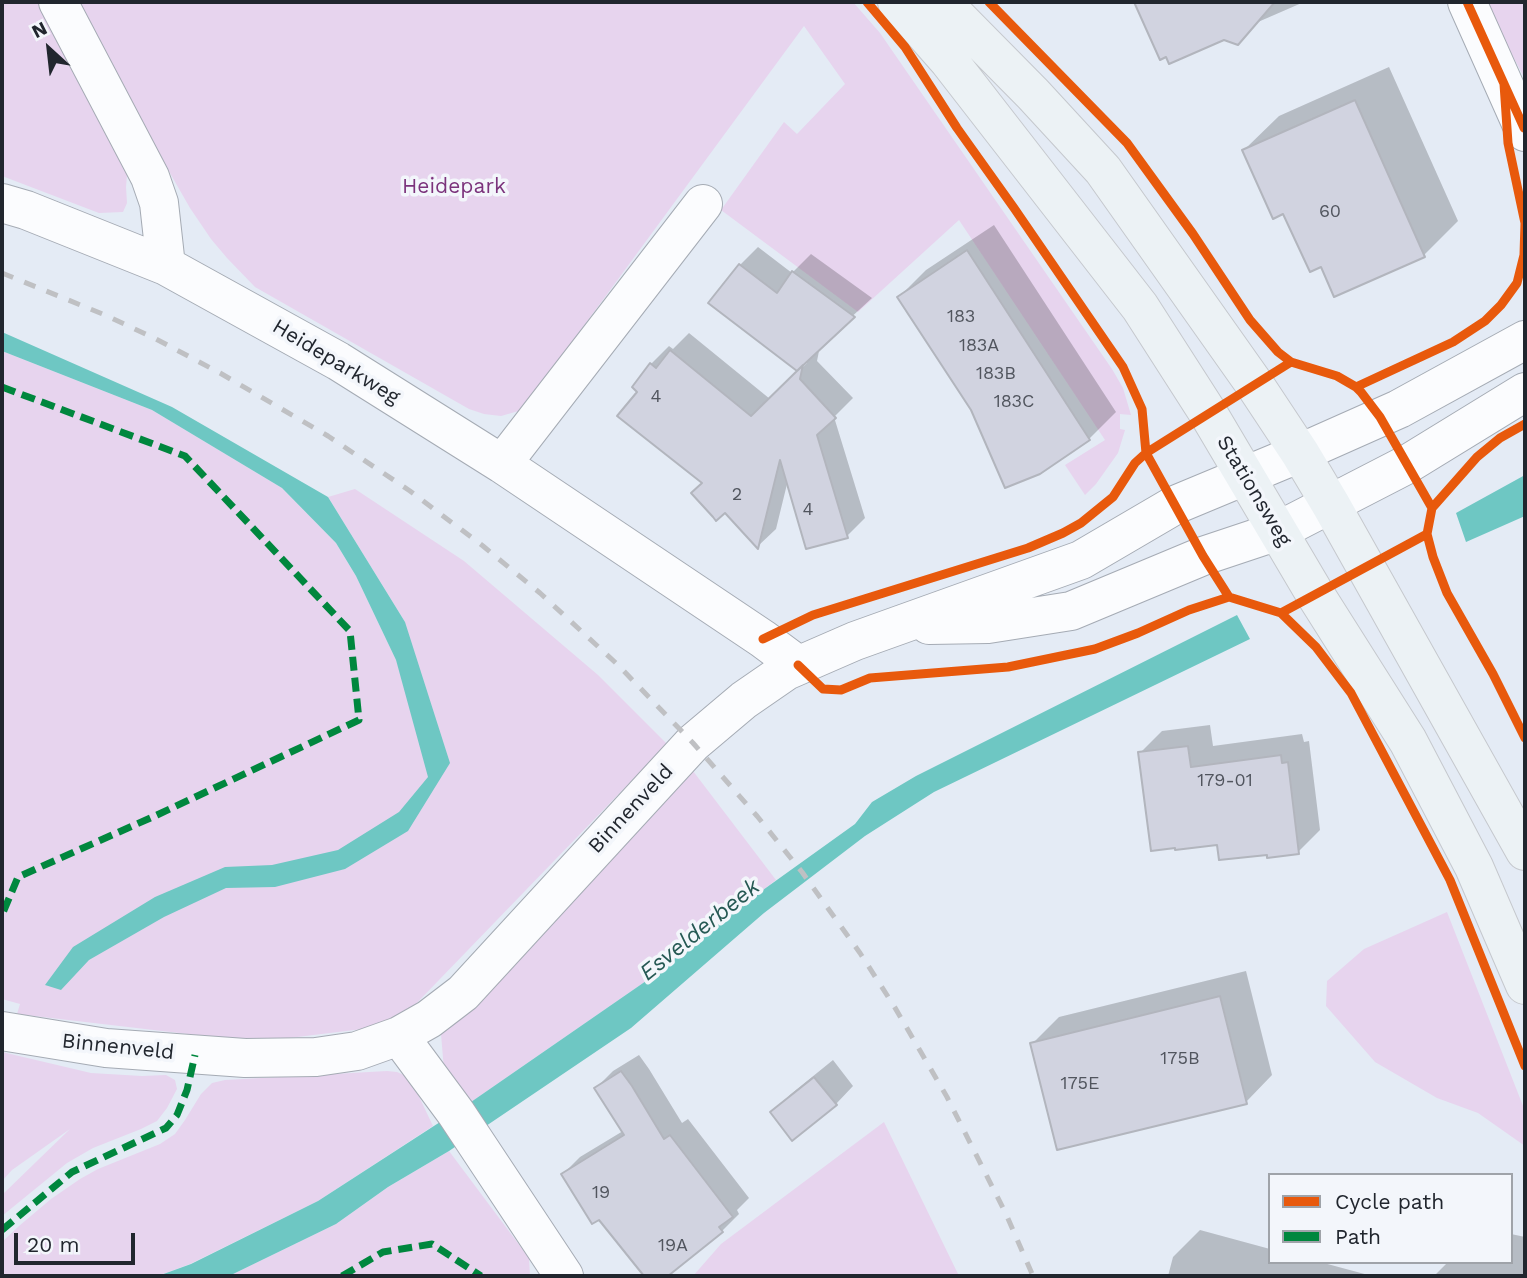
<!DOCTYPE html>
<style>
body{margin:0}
#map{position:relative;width:1527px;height:1278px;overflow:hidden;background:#e4ebf5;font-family:"Work Sans",sans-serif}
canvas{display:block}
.frame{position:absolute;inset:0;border:4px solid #21262e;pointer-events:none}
.legend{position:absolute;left:1268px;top:1173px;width:245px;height:91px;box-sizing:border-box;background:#f3f6fb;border:2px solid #9fa3a9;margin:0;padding:9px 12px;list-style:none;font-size:21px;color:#21262e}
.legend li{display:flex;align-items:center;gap:14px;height:35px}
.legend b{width:35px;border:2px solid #9fa3a9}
.north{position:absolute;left:14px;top:14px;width:70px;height:70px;-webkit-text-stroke:5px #f3f6fb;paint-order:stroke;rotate:333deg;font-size:19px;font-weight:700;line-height:28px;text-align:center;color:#21262e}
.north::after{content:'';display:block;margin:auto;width:24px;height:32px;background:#21262e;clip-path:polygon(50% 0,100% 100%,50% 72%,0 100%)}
.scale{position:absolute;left:14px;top:1233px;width:121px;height:32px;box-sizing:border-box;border:4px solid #21262e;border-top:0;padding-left:9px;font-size:21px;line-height:24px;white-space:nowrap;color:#21262e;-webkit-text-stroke:5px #f3f6fb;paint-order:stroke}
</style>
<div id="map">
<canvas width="1527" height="1278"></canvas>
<div class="frame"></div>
<ul class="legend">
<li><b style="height:9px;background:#e8590c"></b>Cycle path</li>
<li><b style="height:9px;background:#00873e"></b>Path</li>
</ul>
<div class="north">N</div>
<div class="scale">20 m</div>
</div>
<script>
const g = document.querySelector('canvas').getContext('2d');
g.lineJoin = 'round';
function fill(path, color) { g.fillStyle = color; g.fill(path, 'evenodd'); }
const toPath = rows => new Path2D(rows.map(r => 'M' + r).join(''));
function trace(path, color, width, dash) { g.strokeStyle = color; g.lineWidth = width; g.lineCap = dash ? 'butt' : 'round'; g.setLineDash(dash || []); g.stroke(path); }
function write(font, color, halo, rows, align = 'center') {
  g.font = font + ' "Work Sans",sans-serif'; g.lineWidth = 7; g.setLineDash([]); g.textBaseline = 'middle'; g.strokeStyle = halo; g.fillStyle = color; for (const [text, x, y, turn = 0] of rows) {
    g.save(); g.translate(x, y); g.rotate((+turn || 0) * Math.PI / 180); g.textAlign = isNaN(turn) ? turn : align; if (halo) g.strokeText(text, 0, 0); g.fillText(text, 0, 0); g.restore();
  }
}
fill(toPath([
 [2,2,44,2,128,164,126,187,127,203,123,212,99,213,2,176],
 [72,2,853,2,880,33,1112,369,1123,388,1131,415,1120,414,1120,429,1125,430,1118,453,1096,484,1085,495,1065,465,1105,440,959,220,858,312,721,210,784,122,797,134,845,84,804,26,522,410,501,416,484,414,469,409,255,287,227,258,211,239,190,208],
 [1487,2,1525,2,1525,79,1511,53],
 [2,351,152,410,282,488,336,543,356,576,396,660,405,687,405,622,328,497,355,489,464,561,598,675,667,744,410,1010,371,1028,256,1042,17,1014,20,1004,2,999],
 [693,771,776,880,646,981,471,1102,444,1070,441,1034],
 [1447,912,1525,1111,1525,1146,1478,1113,1437,1098,1375,1062,1326,1006,1327,981,1364,949],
 [2,1052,91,1073,142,1076,166,1075,175,1080,177,1089,167,1108,157,1121,141,1129,93,1148,67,1163,2,1216,2,1195,70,1129,12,1170,2,1181],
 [387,1071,397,1072,406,1076,414,1086,433,1126,318,1201,190,1264,158,1276,90,1276,81,1274,65,1276,2,1276,2,1242,19,1226,51,1199,80,1179,98,1169,160,1144,175,1134,185,1120,201,1094,212,1083,225,1080],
 [884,1122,959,1276,693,1276,721,1244],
 [449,1151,529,1258,530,1276,229,1276,336,1224,388,1187]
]), '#e7d4ee');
fill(toPath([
 [2,332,172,407,328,497,405,622,450,763,408,831,345,869,275,887,226,888,164,917,89,960,61,990,45,985,73,947,155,897,225,867,272,865,338,850,399,812,428,777,396,660,356,576,336,543,282,488,152,410,2,351],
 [1525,475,1525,516,1466,542,1456,513],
 [1237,615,1250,639,934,792,865,836,764,913,631,1028,449,1151,388,1187,336,1224,229,1276,158,1276,191,1264,318,1201,471,1102,646,981,749,900,855,824,872,802,916,776]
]), '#6ec7c3');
fill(toPath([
 [1136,2,1304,2,1258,22,1238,43,1224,38,1161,58],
 [1389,67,1458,221,1424,255,1322,265,1284,212,1244,150,1279,116],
 [994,225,1116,412,1089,439,1039,472,899,297,926,270],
 [758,247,792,273,811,254,872,298,820,346,817,361,853,398,834,417,865,518,847,536,788,480,776,529,758,546,704,483,639,391,651,364,669,346,673,349,689,333,770,399,807,363,740,265],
 [1210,725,1213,746,1302,734,1304,742,1309,741,1320,830,1298,852,1269,853,1218,843,1140,753,1162,731],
 [1246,971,1272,1075,1246,1102,1032,1044,1059,1017],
 [639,1055,649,1069,682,1123,688,1119,749,1198,737,1210,739,1214,722,1231,665,1276,646,1276,563,1174,580,1157,623,1131,596,1088,613,1071],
 [833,1060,853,1086,836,1104,773,1112,791,1094],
 [1200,1230,1270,1249,1270,1262,1320,1262,1372,1276,1168,1276,1173,1257],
 [1511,1234,1525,1237,1525,1276,1434,1276,1448,1262,1511,1262]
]), '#0003');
const building = toPath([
 [1134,2,1275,2,1238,45,1224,40,1169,64,1166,57,1160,60,1134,2],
 [1355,100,1425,257,1334,297,1321,267,1310,272,1283,214,1273,219,1242,150,1355,100],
 [967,250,1090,440,1040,474,1005,488,971,410,897,297,967,250],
 [739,264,777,293,792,271,855,317,797,371,708,303,739,264],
 [670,350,751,416,803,365,800,379,836,418,817,435,848,538,806,549,780,460,758,549,725,513,716,521,713,517,691,493,702,483,617,416,637,392,632,387,650,363,656,368,670,350],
 [1188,746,1191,767,1281,755,1282,763,1288,762,1299,854,1267,858,1267,855,1219,860,1217,845,1175,850,1175,848,1151,851,1138,752,1188,746],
 [1220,996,1247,1104,1057,1150,1030,1043,1220,996],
 [621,1071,632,1086,664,1139,670,1135,733,1217,719,1227,723,1232,668,1276,644,1276,599,1220,592,1224,561,1174,624,1135,594,1088,621,1071],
 [814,1077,837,1105,792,1141,770,1112,814,1077]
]);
fill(building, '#d1d3e0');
trace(building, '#b2b5bd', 2);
const minor = toPath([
 [58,2,150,177,159,203,166,266],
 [1467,2,1525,132],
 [2,203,26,210,166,266,338,361,502,464,763,639,798,665],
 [502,464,703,204],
 [929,625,988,624,1071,611,1203,556,1278,531,1406,465,1525,392],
 [2,1031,106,1048,245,1058,316,1057,357,1051,399,1036,429,1019,463,993,693,743,744,700,786,671,855,641,1081,560,1175,505,1300,453,1399,409,1525,340],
 [399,1036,456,1113,564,1276]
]);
const major = toPath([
 [897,2,949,61,1140,307,1208,413,1315,594,1408,741,1474,867,1525,985],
 [942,2,1033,94,1103,170,1255,385,1300,453,1331,505,1525,851]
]);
trace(minor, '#a5abb4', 40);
trace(major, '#c5c8cd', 40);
trace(minor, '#fbfcfe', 38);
trace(major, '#ecf2f5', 38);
trace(toPath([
 [2,273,105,315,156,339,220,373,328,436,410,491,483,546,540,593,618,665,693,743,757,816,802,872,860,953,894,1006,947,1097,1006,1214,1033,1276]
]), '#bfc0c3', 5, [12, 12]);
trace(toPath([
 [2,387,185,456,350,631,359,720,157,815,18,877,2,915],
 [2,1230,72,1172,166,1128,177,1115,187,1090,195,1055],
 [342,1276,383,1252,432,1244,481,1276]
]), '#00873e', 7, [14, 7]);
trace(toPath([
 [867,2,905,47,957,128,1014,208,1123,367,1142,409,1146,453,1203,556,1229,597],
 [989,2,1127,143,1193,234,1250,320,1278,352,1291,362,1337,376,1356,387,1361,392,1380,417,1432,508,1427,534,1433,557,1447,593,1493,674,1525,738],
 [1467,2,1524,128],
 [1356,387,1453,342,1485,321,1501,305,1517,283,1524,255,1525,223,1508,143,1504,84],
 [1432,508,1477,457,1500,438,1525,424],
 [1281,613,1427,534],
 [763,639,813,615,1028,548,1063,533,1081,523,1113,497,1135,463,1146,453,1291,362],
 [798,665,823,689,841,690,870,678,1008,667,1095,649,1138,633,1189,610,1229,597,1281,613,1316,647,1351,693,1450,880,1525,1066]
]), '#e8590c', 9);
write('18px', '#51555e', null, [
 ["60",1330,212],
 ["183",961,317],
 ["183A",979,346],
 ["183B",996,374],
 ["4",656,397],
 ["183C",1014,402],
 ["2",737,495],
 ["4",808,510],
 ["179-01",1225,781],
 ["175B",1180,1059],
 ["175E",1080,1084],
 ["19",601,1193],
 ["19A",673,1246]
]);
write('21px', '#7b337c', '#f3f6fb', [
 ["Heidepark",454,187]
]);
write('21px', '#21262e', '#f3f6fb', [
 ["Heideparkweg",336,362,31],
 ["Stationsweg",1254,491,59],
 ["Binnenveld",631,809,-47],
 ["Binnenveld",118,1047,6]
]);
write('italic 23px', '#265954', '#f3f6fb', [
 ["Esvelderbeek",700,930,-39]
]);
</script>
